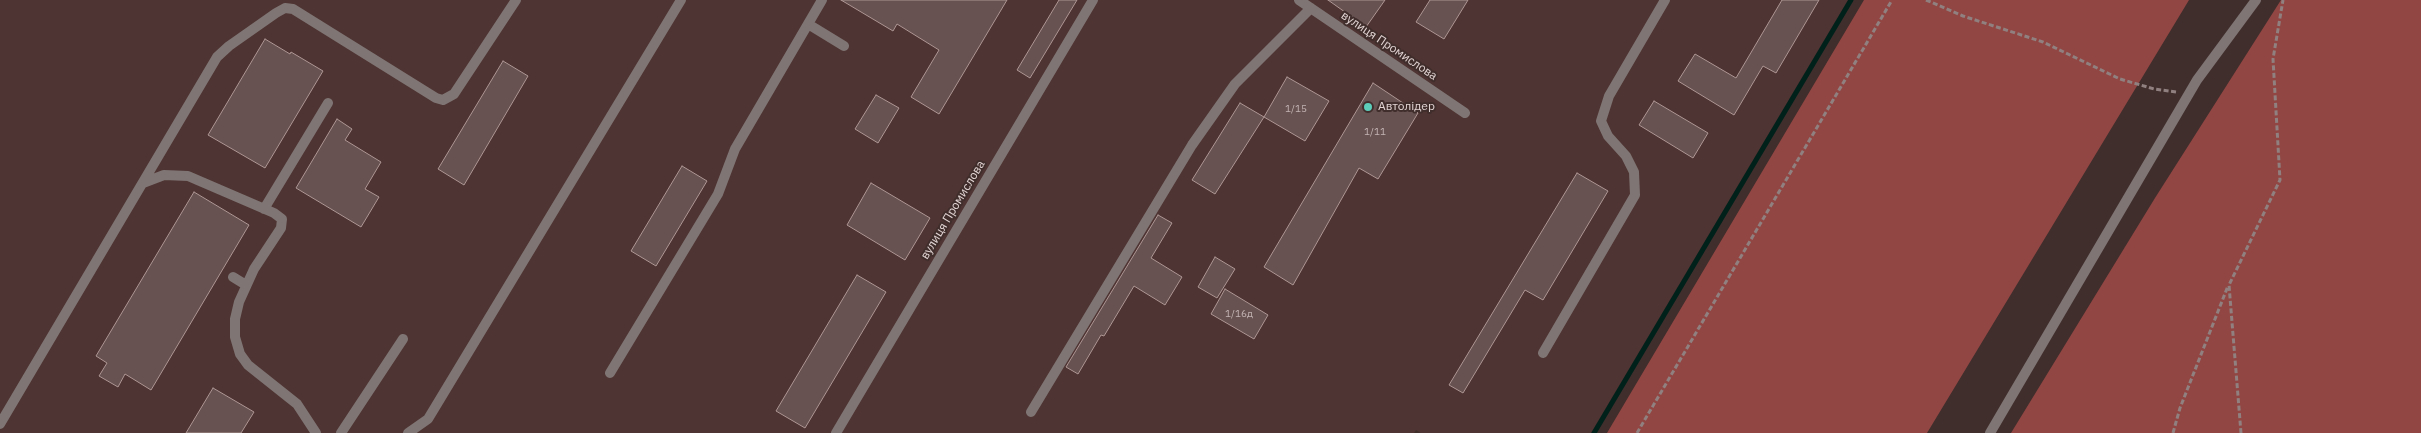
<!DOCTYPE html>
<meta charset="utf-8">
<style>
body{margin:0}
canvas{display:block;background:#402e2c}
</style>
<canvas width="2421" height="433"></canvas>
<script>
const g = document.querySelector('canvas').getContext('2d');
g.lineJoin = 'round';
function fill(path, color) { g.fillStyle = color; g.fill(path, 'evenodd'); }
const toPath = rows => new Path2D(rows.map(r => 'M' + r).join(''));
function trace(path, color, width, dash) { g.strokeStyle = color; g.lineWidth = width; g.lineCap = dash ? 'butt' : 'round'; g.setLineDash(dash || []); g.stroke(path); }
function write(font, color, halo, rows, align = 'center') {
  g.font = font + ' "IBM Plex Sans",sans-serif'; g.lineWidth = 4; g.setLineDash([]); g.textBaseline = 'middle'; g.strokeStyle = halo; g.fillStyle = color; for (const [text, x, y, turn = 0] of rows) {
    g.save(); g.translate(x, y); g.rotate((+turn || 0) * Math.PI / 180); g.textAlign = isNaN(turn) ? turn : align; if (halo) g.strokeText(text, 0, 0); g.fillText(text, 0, 0); g.restore();
  }
}
fill(toPath([
 [0,0,1848,0,1591,433,1421,433,1416,430,1414,433,0,433]
]), '#4e3432');
fill(toPath([
 [1864,0,2189,0,1927,433,1607,433],
 [2281,0,2421,0,2421,433,2011,433,2155,198]
]), '#914643');
trace(toPath([
 [1594,433,1851,0]
]), '#00201a', 5);
const building = toPath([
 [841,0,1007,0,939,114,911,97,939,50,897,24,893,31,841,0],
 [1059,0,1077,0,1030,78,1017,70,1059,0],
 [1328,0,1385,0,1366,27,1328,0],
 [1430,0,1468,0,1444,39,1416,22,1430,0],
 [1782,0,1819,0,1776,73,1763,66,1734,115,1678,81,1695,54,1736,78,1782,0],
 [265,39,290,54,291,52,323,71,265,168,208,135,265,39],
 [503,61,528,76,464,185,438,169,503,61],
 [1287,77,1329,101,1305,141,1264,117,1287,77],
 [1373,83,1418,113,1378,179,1359,168,1293,285,1264,267,1373,83],
 [876,95,899,108,878,143,855,129,876,95],
 [1654,101,1708,133,1693,158,1639,125,1654,101],
 [1240,103,1264,117,1215,194,1192,180,1240,103],
 [337,119,352,129,345,140,381,162,365,189,379,197,361,227,296,188,337,119],
 [682,166,707,181,656,266,631,251,682,166],
 [1577,173,1608,191,1543,300,1525,290,1463,393,1449,385,1577,173],
 [871,183,930,218,905,260,847,225,871,183],
 [194,192,249,225,151,390,125,374,118,387,99,376,107,363,96,356,194,192],
 [1158,215,1172,223,1151,258,1182,277,1165,305,1134,286,1104,336,1101,335,1078,374,1066,367,1158,215],
 [1215,257,1235,269,1217,298,1198,287,1215,257],
 [857,275,886,292,805,428,776,411,857,275],
 [1225,289,1268,315,1254,339,1211,314,1225,289],
 [213,388,254,412,241,433,186,433,213,388]
]);
fill(building, '#675251');
trace(building, '#ad9694', 1);
trace(toPath([
 [1926,0,1963,16,2043,42,2120,79,2154,89,2176,92],
 [1637,433,1892,0],
 [2173,433,2180,408,2228,286],
 [2241,433,2229,285,2280,180,2273,59,2283,0]
]), '#90807f', 3, [5, 2.5]);
trace(toPath([
 [1299,0,1465,113],
 [808,24,844,46],
 [143,183,164,175,188,176,274,213,282,219,281,228,254,269,239,302,235,319,235,337,240,354,248,365,297,404,316,433],
 [264,209,328,103],
 [233,277,246,285],
 [1543,353,1635,195,1634,172,1626,156,1608,136,1601,121,1609,96,1665,0],
 [610,373,718,194,735,149,822,0],
 [1031,412,1192,145,1235,84,1311,8],
 [0,424,217,57,229,46,276,13,285,8,293,9,436,98,443,100,454,94,516,0],
 [341,433,403,339],
 [408,433,428,419,681,0],
 [1990,433,2197,80,2256,0]
]), '#7f7574', 10);
trace(toPath([
 [836,433,1093,0]
]), '#7f7574', 10);
for (const [x, y, r, color] of [
 [1368,107,5,"#5cceba"]
]) { const dot = new Path2D(); dot.arc(x, y, r, 0, 2 * Math.PI); g.fillStyle = color; g.fill(dot); trace(dot, '#402e2c', 2); }
write('10px', '#c3b4b3', null, [
 ["1/15",1296,109],
 ["1/11",1375,132],
 ["1/16д",1239,314]
]);
write('12px', '#e2d5d4', '#402e2c', [
 ["вулиця Промислова",1389,46,34],
 ["вулиця Промислова",953,210,-59]
]);
write('12px', '#e2d5d4', '#402e2c', [
 ["Автолідер",1378,107]
], 'left');
</script>
